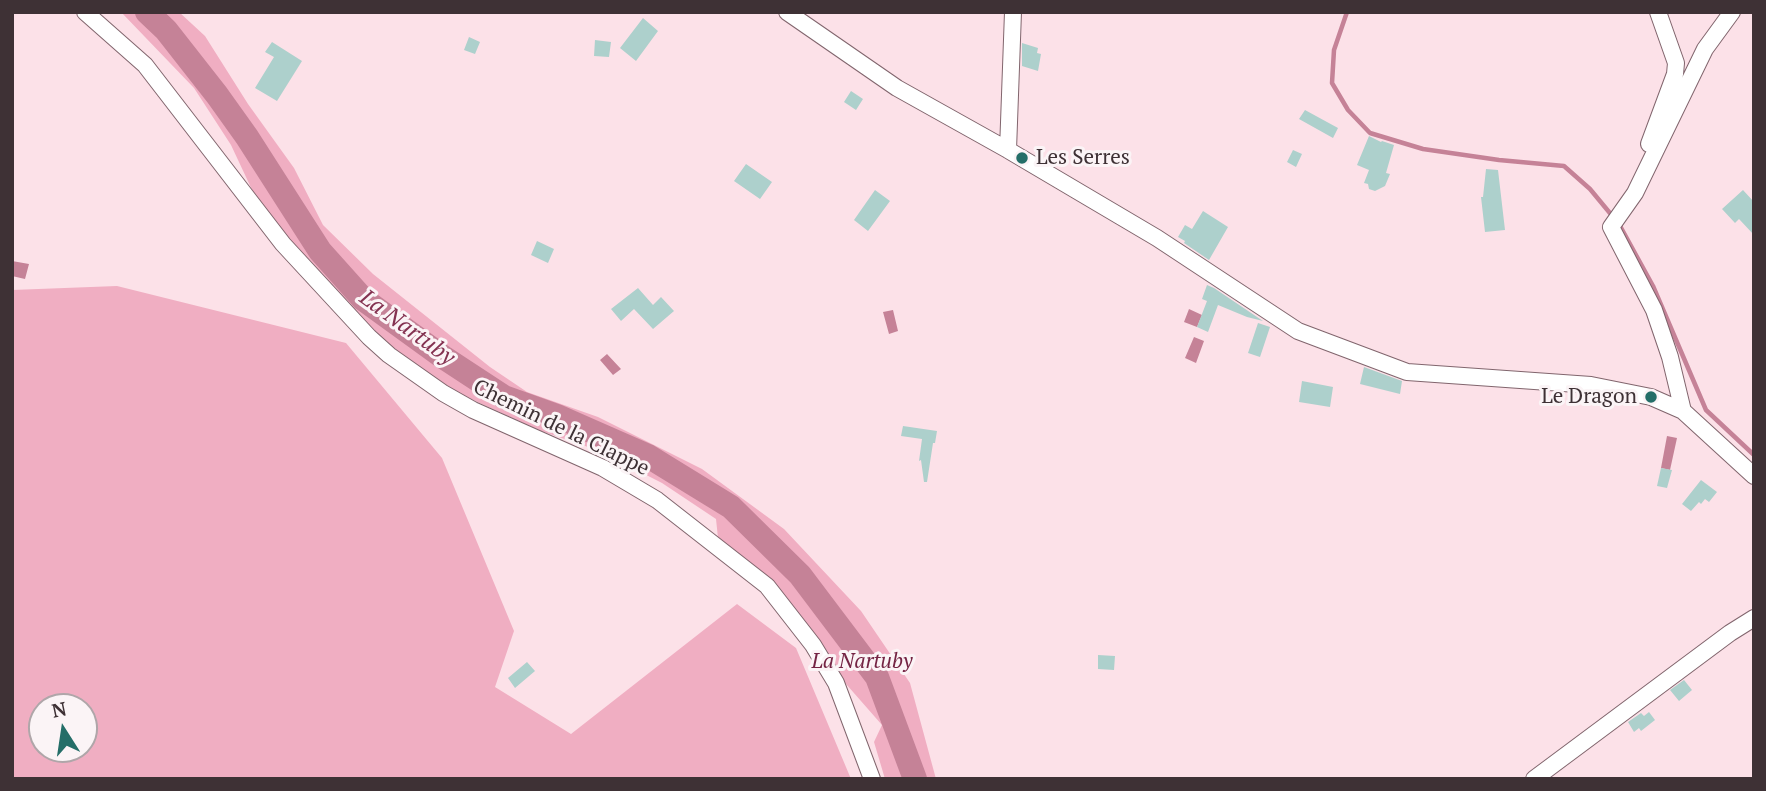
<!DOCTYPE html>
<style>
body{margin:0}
#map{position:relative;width:1766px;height:791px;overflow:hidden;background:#fce1e8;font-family:"PT Serif",serif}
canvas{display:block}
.frame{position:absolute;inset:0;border:14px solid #3e3135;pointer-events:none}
.north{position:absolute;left:28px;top:693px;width:70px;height:70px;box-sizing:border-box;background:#fbf4f6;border:2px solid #afa6a9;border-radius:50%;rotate:348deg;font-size:19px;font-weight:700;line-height:28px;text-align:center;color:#3e3135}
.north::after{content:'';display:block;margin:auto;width:24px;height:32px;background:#246e68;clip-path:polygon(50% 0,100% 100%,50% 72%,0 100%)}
</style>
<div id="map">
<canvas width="1766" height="791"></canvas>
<div class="frame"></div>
<div class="north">N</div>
</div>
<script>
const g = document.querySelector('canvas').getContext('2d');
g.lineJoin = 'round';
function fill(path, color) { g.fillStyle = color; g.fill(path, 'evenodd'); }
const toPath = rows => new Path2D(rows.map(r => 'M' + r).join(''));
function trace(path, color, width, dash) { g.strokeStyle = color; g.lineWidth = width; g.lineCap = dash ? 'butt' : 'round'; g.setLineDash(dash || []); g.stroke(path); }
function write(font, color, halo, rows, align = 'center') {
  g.font = font + ' "PT Serif",serif'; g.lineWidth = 6; g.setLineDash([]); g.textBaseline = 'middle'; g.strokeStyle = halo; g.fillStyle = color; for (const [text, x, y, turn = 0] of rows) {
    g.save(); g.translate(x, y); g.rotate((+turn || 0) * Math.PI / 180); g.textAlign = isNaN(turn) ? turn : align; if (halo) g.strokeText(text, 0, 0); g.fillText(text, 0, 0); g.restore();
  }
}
fill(toPath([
 [121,12,179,12,205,36,248,104,294,168,323,225,373,274,490,367,527,392,598,417,702,469,784,529,861,611,910,683,936,779,885,779,874,742,882,725,718,538,716,519,662,483,597,450,541,431,460,394,368,334,268,224,231,145,194,88],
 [117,286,346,343,442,458,514,631,495,687,571,734,737,604,796,648,851,779,12,779,12,290],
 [42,707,84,707,84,749,42,749]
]), '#f0aec2');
fill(toPath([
 [12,261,29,264,25,279,12,276],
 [1189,309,1202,315,1197,327,1184,322],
 [893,310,898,331,889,334,883,312],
 [1194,337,1204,341,1196,363,1185,358],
 [607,354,621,369,613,375,600,360],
 [1667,436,1677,438,1670,470,1661,468]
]), '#c58297');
trace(toPath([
 [1347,12,1334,50,1332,83,1348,110,1370,133,1423,149,1499,160,1564,166,1590,189,1614,218],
 [1619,224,1653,286,1706,410,1754,455]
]), '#c58297', 4.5);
trace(toPath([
 [147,12,166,30,217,95,247,137,320,251,363,299,443,357,504,397,557,416,648,456,731,507,800,575,877,677,915,779]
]), '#c58297', 24);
fill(toPath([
 [643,18,658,31,636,61,620,48],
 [469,37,480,42,475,54,464,50],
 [595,40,611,42,609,57,594,56],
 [272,42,302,61,277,101,255,88,274,57,265,52],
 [1022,43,1038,48,1037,53,1041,54,1038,71,1022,66],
 [851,91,863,99,856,110,844,102],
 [1305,110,1338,128,1333,138,1299,119],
 [1369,136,1381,142,1382,141,1394,145,1386,173,1390,174,1385,186,1375,191,1369,189,1368,184,1364,183,1369,170,1357,165],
 [1293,150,1302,154,1296,167,1287,162],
 [746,164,772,182,760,199,734,181],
 [1486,169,1498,170,1505,230,1485,232,1481,197,1483,197],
 [875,190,890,201,868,231,854,220],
 [1743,190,1754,202,1754,235,1739,219,1735,223,1722,209],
 [1203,211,1228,227,1209,260,1184,243,1185,241,1178,237,1185,225,1192,229],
 [537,241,554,249,548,263,531,255],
 [1207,285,1214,288,1263,321,1247,317,1218,305,1208,332,1197,327,1207,301,1202,299],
 [638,288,653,305,661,297,674,311,653,329,634,309,621,321,611,309],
 [1258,323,1270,327,1260,357,1248,353],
 [1364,367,1402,381,1400,394,1360,384],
 [1302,381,1333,387,1330,407,1299,402],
 [903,426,937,431,935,443,933,443,927,482,924,482,921,460,919,461,922,439,901,436],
 [1661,468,1672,470,1667,488,1657,486],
 [1701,480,1717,492,1709,502,1705,499,1701,504,1699,502,1691,511,1682,504],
 [1098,655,1115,656,1114,670,1098,669],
 [527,662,535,671,515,688,508,678],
 [1684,680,1692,690,1679,701,1670,690],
 [1649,712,1655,720,1641,731,1639,728,1634,732,1628,722,1641,713,1644,716]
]), '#add0cc');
const minor = toPath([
 [85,12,145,65,283,244,369,337,389,355,443,393,473,410,603,468,657,500,767,586,813,645,836,683,872,779],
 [787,12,897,88,1008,150,1157,238,1298,331,1407,372,1591,385,1651,397,1683,411,1754,476],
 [1649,144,1675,74,1676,63,1658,12],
 [1008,150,1013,12],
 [1683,411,1670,357,1654,310,1611,227,1635,193,1705,49,1732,12],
 [1534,779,1730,633,1754,618]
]);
trace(minor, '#81656d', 18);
trace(minor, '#fff', 16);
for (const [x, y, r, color] of [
 [1022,158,7,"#246e68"],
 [1651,397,7,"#246e68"]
]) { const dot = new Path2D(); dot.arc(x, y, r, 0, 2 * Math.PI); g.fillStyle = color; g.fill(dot); trace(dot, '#fbf4f6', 2.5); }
write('21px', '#3e3135', '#fbf4f6', [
 ["Les Serres",1036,158],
 ["Le Dragon",1637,397,"right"]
], 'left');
write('21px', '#3e3135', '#fbf4f6', [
 ["Chemin de la Clappe",561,428,26]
]);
write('italic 21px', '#742444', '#fbf4f6', [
 ["La Nartuby",862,662]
]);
write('italic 23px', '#843251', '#fbf4f6', [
 ["La Nartuby",407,328,36]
]);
</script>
